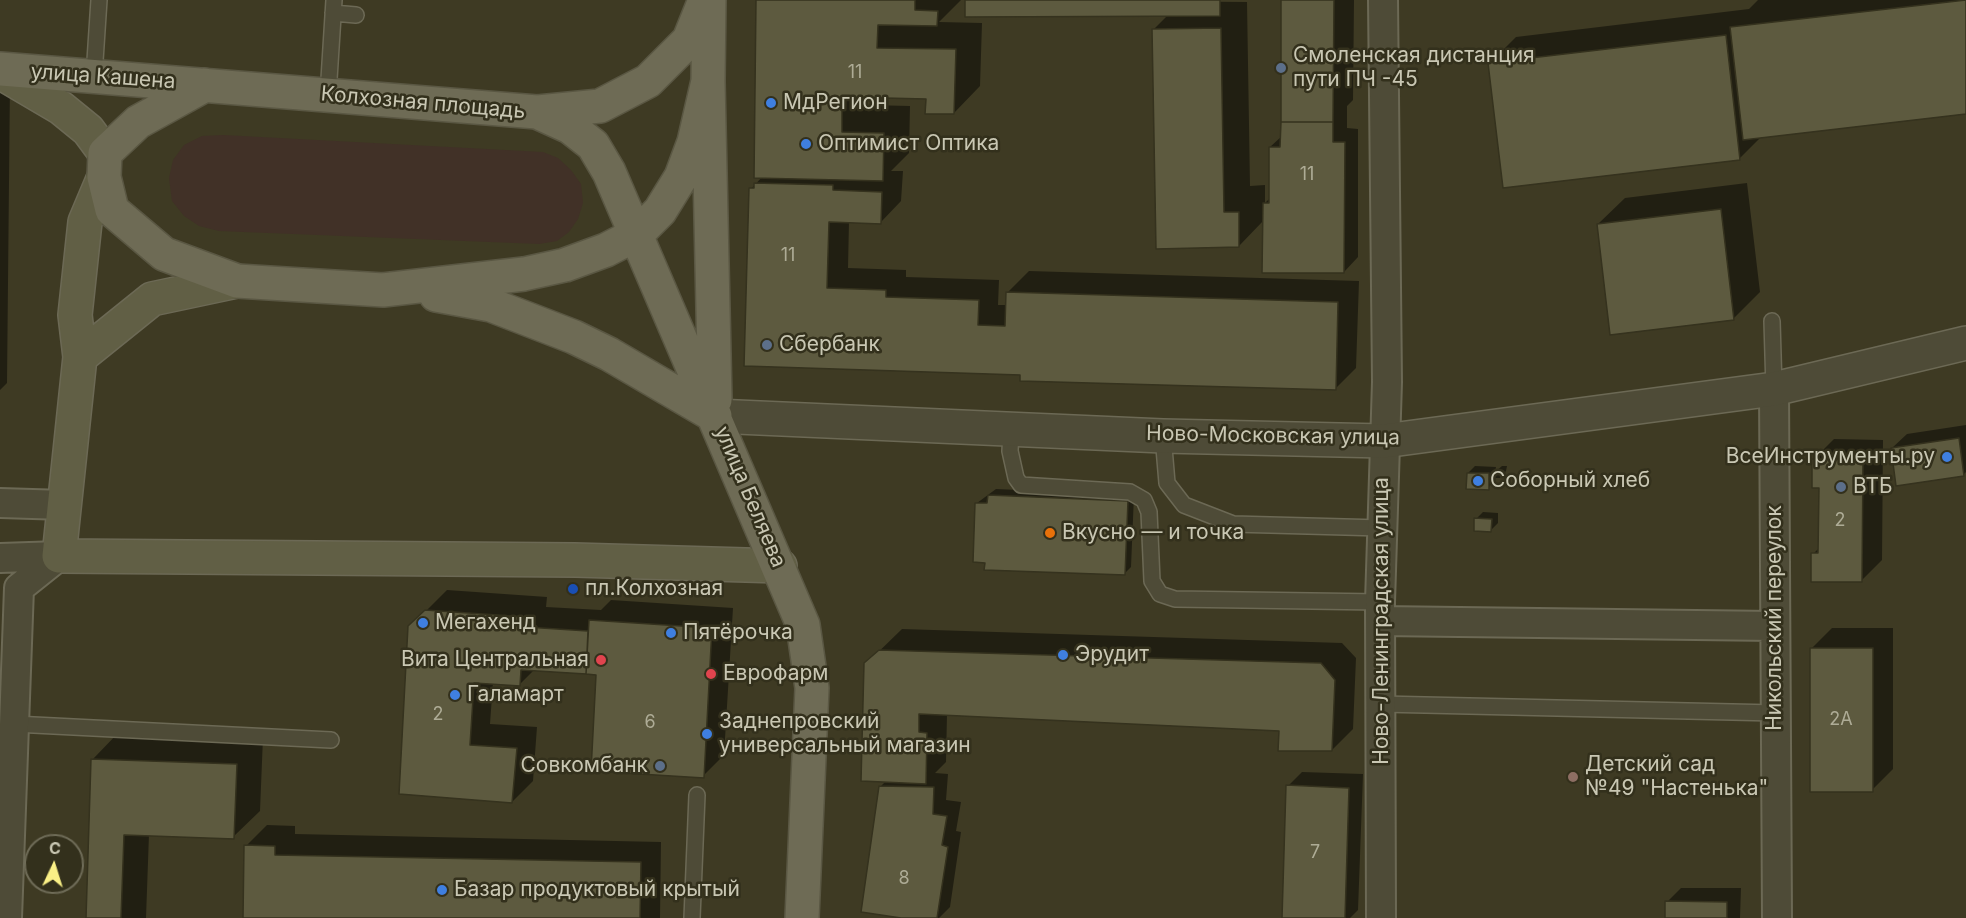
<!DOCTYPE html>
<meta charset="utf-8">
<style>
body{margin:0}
#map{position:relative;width:1966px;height:918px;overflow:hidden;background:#3e3a23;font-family:Inter,sans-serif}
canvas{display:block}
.north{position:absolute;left:24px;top:834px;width:60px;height:60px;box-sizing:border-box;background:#33301c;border:2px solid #6f6c58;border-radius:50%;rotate:4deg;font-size:16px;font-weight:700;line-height:24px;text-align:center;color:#c9c7b3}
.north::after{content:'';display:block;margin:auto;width:21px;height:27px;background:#faf086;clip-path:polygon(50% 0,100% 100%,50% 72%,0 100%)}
</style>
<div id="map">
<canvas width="1966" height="918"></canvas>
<div class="north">С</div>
</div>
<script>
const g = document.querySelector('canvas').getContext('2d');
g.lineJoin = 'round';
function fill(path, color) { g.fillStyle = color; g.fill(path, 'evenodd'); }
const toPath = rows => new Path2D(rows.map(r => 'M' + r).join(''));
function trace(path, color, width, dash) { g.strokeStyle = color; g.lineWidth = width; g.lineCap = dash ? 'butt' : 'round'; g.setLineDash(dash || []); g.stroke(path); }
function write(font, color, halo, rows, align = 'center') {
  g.font = font + ' Inter,sans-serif'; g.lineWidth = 5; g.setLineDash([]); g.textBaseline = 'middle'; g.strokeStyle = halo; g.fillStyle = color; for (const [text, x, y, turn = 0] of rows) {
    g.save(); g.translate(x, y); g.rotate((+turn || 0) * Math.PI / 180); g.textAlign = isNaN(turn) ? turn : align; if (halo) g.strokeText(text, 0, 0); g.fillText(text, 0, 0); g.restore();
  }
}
fill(toPath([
 [223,135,543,152,558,158,571,170,581,184,583,203,578,219,569,232,557,241,539,244,219,231,199,226,184,216,172,201,169,178,173,160,184,145,202,136]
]), '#413127');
fill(toPath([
 [758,0,961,0,939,22,982,23,980,86,954,113,927,98,868,96,868,105,910,106,909,153,891,171,903,171,901,201,881,222,849,221,848,268,906,270,906,277,999,280,998,305,1007,305,1008,292,1029,271,1359,281,1356,368,1335,389,1021,374,745,365,751,189,762,177],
 [966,0,1247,2,1250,186,1265,185,1265,203,1270,198,1270,147,1282,136,1283,0,1354,0,1353,100,1347,106,1347,128,1358,129,1358,257,1344,272,1264,220,1239,246,1157,247,1154,29,1168,15],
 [1758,0,1966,0,1966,113,1762,136,1740,158,1490,63,1516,37,1749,9],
 [0,81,10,81,7,383,0,390],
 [1747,183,1760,292,1733,319,1598,224,1625,198],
 [1966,425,1966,472,1963,475,1892,448,1907,434],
 [1834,439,1883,440,1882,560,1861,581,1813,554,1820,547,1820,487,1813,460],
 [1475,466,1496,467,1495,472,1502,466,1507,466,1506,471,1500,478,1495,478,1488,489,1468,473],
 [996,489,1134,495,1131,567,1124,574,986,561,977,503],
 [1483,512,1498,513,1498,523,1491,530,1476,519],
 [447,590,547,597,546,607,601,610,611,600,733,608,724,755,703,776,598,673,535,669,520,684,493,682,490,724,537,727,533,781,512,802,401,793,410,627],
 [1832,628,1893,628,1893,769,1872,790,1811,649],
 [902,629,1342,643,1356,658,1353,729,1332,750,1281,729,947,714,946,762,935,773,948,774,946,800,961,802,956,831,961,832,950,907,939,918,911,918,881,786,886,781,866,664],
 [119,732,263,737,260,811,233,837,149,834,146,918,87,918,93,759],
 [1302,772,1363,774,1358,910,1350,918,1283,918,1288,786],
 [267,825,295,826,295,834,661,842,660,918,244,918,246,846],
 [1681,888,1741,888,1740,918,1666,918,1667,902]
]), '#0007');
const building = toPath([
 [756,0,915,0,915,10,938,11,937,26,878,25,877,48,956,49,954,114,925,114,926,99,842,97,842,132,884,133,883,181,754,178,756,0],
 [965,0,1220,0,1220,16,965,17,965,0],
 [1281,0,1334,0,1333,122,1281,122,1281,0],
 [1966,0,1966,114,1743,140,1730,27,1966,0],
 [1221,28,1224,212,1239,212,1239,247,1156,249,1152,29,1221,28],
 [1726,35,1740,160,1503,188,1488,63,1726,35],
 [1281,122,1333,122,1333,142,1345,142,1344,273,1262,273,1263,203,1269,203,1269,147,1280,147,1281,122],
 [754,183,833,185,833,190,882,192,881,224,829,222,827,288,886,290,886,297,979,300,978,325,1005,326,1006,292,1338,302,1336,390,1020,381,1020,375,744,366,749,188,754,188,754,183],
 [1721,209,1734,320,1610,335,1597,224,1721,209],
 [1959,438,1964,476,1896,486,1891,448,1959,438],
 [1812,459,1863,460,1862,582,1811,582,1811,553,1818,553,1819,488,1812,488,1812,459],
 [1467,473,1489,473,1489,490,1466,489,1467,473],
 [988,495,1128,501,1125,575,984,570,985,563,973,562,975,503,987,503,988,495],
 [1474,518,1492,519,1491,532,1474,531,1474,518],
 [425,610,526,617,526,627,588,631,586,674,521,670,520,686,474,683,470,745,517,748,512,803,399,794,408,626,425,610],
 [589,620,712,628,704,778,591,771,596,675,586,674,589,620],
 [1810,648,1873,648,1873,792,1810,792,1810,648],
 [879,650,1321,663,1335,680,1332,751,1278,751,1279,731,919,714,919,732,927,733,926,784,861,781,864,663,879,650],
 [91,759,237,764,234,839,124,835,121,918,86,918,91,759],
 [1286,785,1349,788,1345,918,1282,918,1286,785],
 [879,786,934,787,933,814,947,816,942,845,948,847,937,918,901,918,861,912,879,786],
 [244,845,275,846,275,855,641,862,640,918,243,918,244,845],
 [1665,901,1727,902,1727,918,1665,918,1665,901]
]);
fill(building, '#5d5a3f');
trace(building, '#35321e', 1.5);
const service = toPath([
 [333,13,356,15],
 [94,76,99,0],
 [328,95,334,0],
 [1772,321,1774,389],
 [1011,431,1010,451,1016,478,1021,485,1130,492,1144,500,1149,512,1152,581,1160,594,1175,599,1380,602],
 [1163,436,1167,483,1184,505,1233,524,1382,528],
 [1381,704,1776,713],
 [14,724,331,740],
 [692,918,697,795]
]);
const minor = toPath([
 [1774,389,1777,918],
 [0,503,65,505],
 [0,558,59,556],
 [1381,621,1774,626],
 [7,918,19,588,59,556],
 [1381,918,1380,602,1387,382,1383,0]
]);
const tertiary = toPath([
 [715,416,1163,436,1384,441,1774,389,1966,343]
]);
const secondary = toPath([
 [0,72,61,108,88,130,105,153],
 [104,177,85,222,75,315,80,357,59,556,575,560,780,566],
 [80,357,152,299,237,281]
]);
const primary = toPath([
 [709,0,708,81,715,400],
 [0,69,537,112,570,127,593,145,609,172,803,625,812,688,802,918],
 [205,85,138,122,105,153,104,177,112,210,164,254,237,281,383,290,524,274,565,265,606,250,637,234,660,211,681,177,694,142,708,81],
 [538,112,600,106,648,81,689,40,703,5],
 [436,295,491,305,574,337,609,354,715,416]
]);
trace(service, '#6c6955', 18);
trace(minor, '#6c6955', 32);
trace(tertiary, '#6c6955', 36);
trace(secondary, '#6c6955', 36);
trace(primary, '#5a5743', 36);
trace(service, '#4e4b37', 15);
trace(minor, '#4e4b37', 28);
trace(tertiary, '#4e4b37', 33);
trace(secondary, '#615f45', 33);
trace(primary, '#6e6b55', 33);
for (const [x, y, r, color] of [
 [1281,68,6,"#5c6f8a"],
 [771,103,6,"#3f7fe0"],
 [806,144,6,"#3f7fe0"],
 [767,345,6,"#5c6f8a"],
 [1947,457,6,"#3f7fe0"],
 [1478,481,6,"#3f7fe0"],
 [1841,487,6,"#5c6f8a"],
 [1050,533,6,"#e8710a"],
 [573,589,6,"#1a4fb4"],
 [423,623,6,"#3f7fe0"],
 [671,633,6,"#3f7fe0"],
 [1063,655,6,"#3f7fe0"],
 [601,660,6,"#e0444e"],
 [711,674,6,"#e0444e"],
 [455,695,6,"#3f7fe0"],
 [707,734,6,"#3f7fe0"],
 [660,766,6,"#5c6f8a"],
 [1573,777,6,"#8d6e63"],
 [442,890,6,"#3f7fe0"]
]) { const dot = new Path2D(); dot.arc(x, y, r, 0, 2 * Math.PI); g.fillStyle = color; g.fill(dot); trace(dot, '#33301c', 2); }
write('18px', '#aeac96', null, [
 ["11",855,73],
 ["11",1307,175],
 ["11",788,256],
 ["2",1840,521],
 ["2",438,715],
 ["2А",1841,720],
 ["6",650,723],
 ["7",1315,853],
 ["8",904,879]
]);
write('21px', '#c9c7b3', '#33301c', [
 ["Смоленская дистанция",1293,56],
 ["пути ПЧ -45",1293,80],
 ["МдРегион",783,103],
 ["Оптимист Оптика",818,144],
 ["Сбербанк",779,345],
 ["ВсеИнструменты.ру",1935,457,"right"],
 ["Соборный хлеб",1490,481],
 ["ВТБ",1853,487],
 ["Вкусно — и точка",1062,533],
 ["пл.Колхозная",585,589],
 ["Мегахенд",435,623],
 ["Пятёрочка",683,633],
 ["Эрудит",1075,655],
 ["Вита Центральная",589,660,"right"],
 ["Еврофарм",723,674],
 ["Галамарт",467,695],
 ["Заднепровский",719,722],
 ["универсальный магазин",719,746],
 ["Детский сад",1585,765],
 ["№49 \"Настенька\"",1585,789],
 ["Совкомбанк",648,766,"right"],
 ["Базар продуктовый крытый",454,890]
], 'left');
write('21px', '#c9c7b3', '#33301c', [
 ["улица Кашена",103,77,4],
 ["Колхозная площадь",423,103,5],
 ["Ново-Московская улица",1273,436,1],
 ["улица Беляева",750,497,67],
 ["Никольский переулок",1775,618,-90],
 ["Ново-Ленинградская улица",1382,621,-90]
]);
</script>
